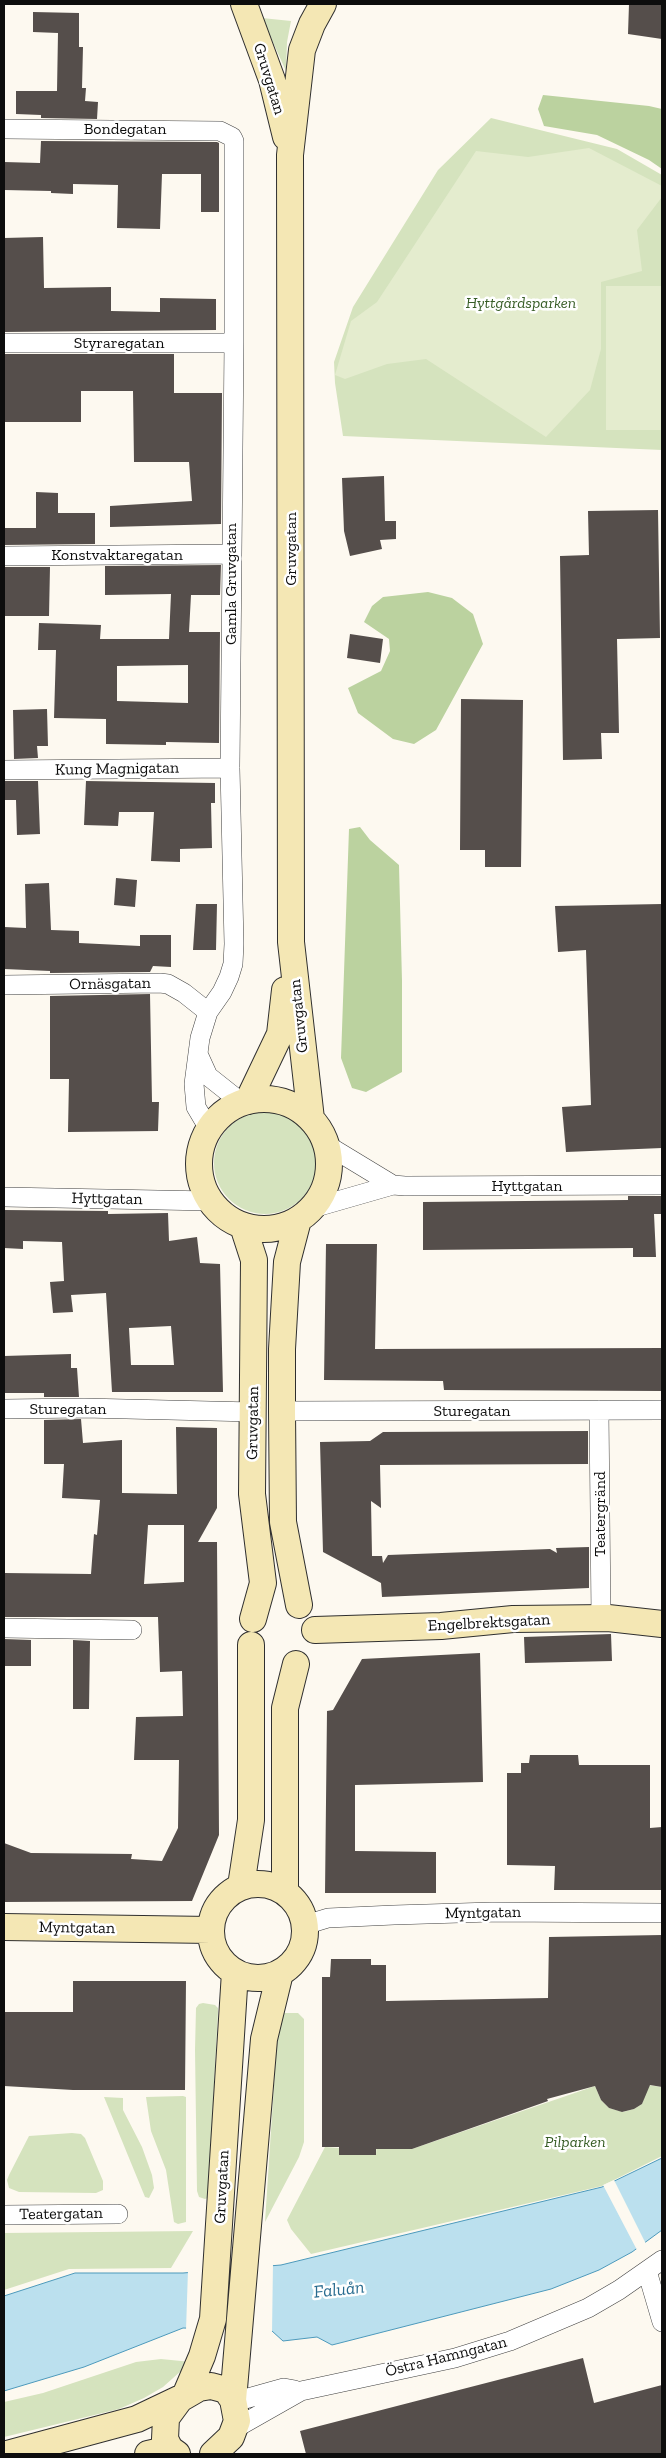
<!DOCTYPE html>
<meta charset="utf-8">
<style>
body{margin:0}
#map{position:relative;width:666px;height:2458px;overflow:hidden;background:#fdf9f0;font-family:"Zilla Slab",serif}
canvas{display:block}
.frame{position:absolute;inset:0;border:5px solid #0d0d0d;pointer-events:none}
</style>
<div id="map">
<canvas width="666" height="2458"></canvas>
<div class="frame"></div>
</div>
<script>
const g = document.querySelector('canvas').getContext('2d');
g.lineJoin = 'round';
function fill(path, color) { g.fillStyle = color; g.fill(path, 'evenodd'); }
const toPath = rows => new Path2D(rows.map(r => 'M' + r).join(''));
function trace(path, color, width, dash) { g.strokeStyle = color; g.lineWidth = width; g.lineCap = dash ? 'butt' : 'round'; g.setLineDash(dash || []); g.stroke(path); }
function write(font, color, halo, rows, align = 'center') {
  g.font = font + ' "Zilla Slab",serif'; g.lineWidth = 5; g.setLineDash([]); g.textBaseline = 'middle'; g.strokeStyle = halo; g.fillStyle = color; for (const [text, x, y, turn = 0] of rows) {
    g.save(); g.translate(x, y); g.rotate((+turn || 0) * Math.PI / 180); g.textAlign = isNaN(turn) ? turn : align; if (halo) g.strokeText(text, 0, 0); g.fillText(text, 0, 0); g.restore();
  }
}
fill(toPath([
 [262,18,291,21,287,42,286,71],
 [491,118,617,149,662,175,662,450,343,436,335,383,334,362,353,307,438,170],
 '214 1163a51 51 0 1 1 102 0a51 51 0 1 1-102 0Z',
 [203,2003,215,2005,218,2008,218,2012,208,2198,205,2199,199,2197,197,2191,195,2050,196,2008,199,2004],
 [282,2013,298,2013,304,2019,304,2142,299,2157,265,2222,277,2039],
 [648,2085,662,2087,662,2156,602,2186,311,2254,291,2229,287,2220,325,2147,339,2148,339,2155,376,2155,377,2138,384,2149,412,2149,595,2086,601,2100,609,2108,623,2112,634,2109,642,2104],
 [183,2096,186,2097,186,2222,178,2224,174,2222,166,2170,151,2131,146,2097],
 [104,2097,123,2098,123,2110,142,2147,152,2175,154,2188,149,2198,145,2197],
 [72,2133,81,2134,85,2138,103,2181,103,2190,96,2193,19,2192,9,2188,7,2180,9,2175,29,2136],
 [193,2231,171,2268,69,2269,4,2290,4,2233],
 [161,2359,191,2362,163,2387,144,2398,119,2409,4,2437,4,2402,43,2393,136,2362]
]), '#d5e3be');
fill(toPath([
 [543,95,649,106,662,109,662,169,649,160,597,135,544,126,538,109],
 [428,592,452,598,473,614,483,644,436,730,414,744,393,739,358,713,348,688,381,671,390,651,389,639,364,622,372,606,383,597],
 [360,827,370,840,399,865,402,981,402,1072,366,1092,352,1088,341,1058,349,829]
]), '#bbd29f');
fill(toPath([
 [589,148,662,186,662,197,637,230,642,271,601,282,601,349,590,390,546,437,426,359,387,364,345,379,335,375,351,321,377,302,476,151,528,157],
 [606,286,662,286,662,430,606,430]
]), '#e4ecce');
const water = toPath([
 [662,2158,662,2230,632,2252,599,2270,551,2289,332,2345,317,2337,283,2341,272,2331,183,2328,84,2367,4,2391,4,2296,75,2273,183,2273,281,2265,602,2187,662,2158]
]);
fill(water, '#bbe0ee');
trace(water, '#4c99bb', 1);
fill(toPath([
 [614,2180,646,2244,637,2250,603,2185],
 [273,2263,272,2333,186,2330,188,2270]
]), '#fdf9f0');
fill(toPath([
 [629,4,662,4,662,39,628,34],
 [33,12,79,13,79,47,83,47,82,88,86,88,85,101,98,102,97,119,41,118,41,115,16,114,16,91,57,91,58,33,33,32],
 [41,141,217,142,219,143,219,212,201,212,201,174,162,174,160,229,117,228,118,185,73,184,73,194,51,193,51,191,4,190,4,162,40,163],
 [43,237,44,288,111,287,111,311,160,312,160,298,216,299,216,330,4,332,4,238],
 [4,354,174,354,174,393,222,393,221,524,110,527,110,506,192,501,189,462,134,462,133,391,81,391,81,422,4,422],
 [384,476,385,521,396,521,396,539,380,540,382,549,350,556,344,531,342,478],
 [36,492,58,493,58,513,95,513,95,544,4,545,4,528,36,528],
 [658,510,660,638,617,639,619,733,601,733,602,759,563,760,560,556,589,555,588,511],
 [221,565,220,595,191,595,189,632,220,632,219,743,166,742,166,745,106,744,106,719,54,718,56,650,38,650,39,623,101,625,100,639,169,639,171,594,105,595,105,566],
 [188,665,188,703,117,701,117,666],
 [4,567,50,567,49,616,4,616],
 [350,634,383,639,380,663,347,658],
 [461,699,523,700,521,867,485,867,485,850,460,850],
 [47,709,48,746,37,746,38,758,14,759,13,710],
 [4,781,38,781,40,834,17,835,16,800,4,800],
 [86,781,215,783,215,803,211,803,212,848,180,849,180,862,151,861,154,812,119,812,118,826,84,825],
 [116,878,137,880,135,907,114,905],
 [49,883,51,930,79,931,79,943,140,946,140,935,171,935,171,967,153,966,150,972,50,973,50,971,4,969,4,927,26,928,25,884],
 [196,904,217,904,216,950,193,950],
 [662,904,662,1148,566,1152,562,1107,591,1105,586,950,558,952,555,906],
 [150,994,152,1102,159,1102,158,1131,68,1132,69,1079,50,1079,50,996],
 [628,1196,662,1196,662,1214,654,1214,656,1257,633,1257,633,1248,423,1250,423,1202,628,1200],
 [4,1210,108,1211,108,1214,168,1213,169,1241,197,1237,200,1263,220,1264,223,1392,112,1392,106,1293,71,1295,73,1312,53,1313,50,1282,64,1281,62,1242,23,1241,23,1249,4,1248],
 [171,1326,174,1365,131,1365,129,1328],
 [326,1244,377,1244,375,1349,662,1348,662,1391,444,1390,443,1381,324,1380],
 [71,1354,71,1368,77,1368,79,1397,44,1397,44,1393,4,1393,4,1356],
 [81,1419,83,1443,122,1440,122,1493,177,1494,176,1427,217,1428,217,1508,198,1542,217,1542,219,1835,192,1901,4,1902,4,1843,31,1853,132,1854,131,1859,162,1861,178,1828,179,1760,134,1760,136,1717,183,1716,182,1671,160,1672,158,1617,4,1617,4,1573,91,1574,94,1534,97,1535,100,1500,62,1498,64,1464,44,1464,44,1420],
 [148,1525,184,1525,184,1582,144,1584],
 [588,1431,588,1464,380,1465,381,1508,371,1501,372,1556,382,1556,383,1563,388,1555,550,1549,557,1553,556,1548,589,1547,589,1588,382,1597,381,1583,323,1552,320,1442,370,1441,383,1432],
 [611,1634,612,1661,525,1663,524,1637],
 [4,1639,31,1640,31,1666,4,1666],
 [73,1640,90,1641,89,1709,73,1709],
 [480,1653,483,1782,355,1785,355,1851,436,1852,436,1893,325,1893,327,1711,333,1710,362,1659],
 [530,1755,578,1755,579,1765,650,1765,650,1828,662,1827,662,1890,554,1890,555,1866,507,1865,507,1773,521,1773,521,1763,529,1763],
 [662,1935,662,2087,650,2085,642,2104,634,2109,622,2112,609,2108,601,2100,595,2086,547,2099,548,2101,412,2149,376,2149,376,2155,339,2155,339,2147,322,2147,322,1977,330,1977,331,1959,371,1959,371,1965,386,1965,386,2001,548,1998,549,1937],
 [73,1981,186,1981,185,2090,73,2090,4,2086,4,2012,73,2012],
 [583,2358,594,2403,662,2385,662,2454,306,2454,300,2431]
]), '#554e4b');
const street = toPath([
 [4,129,220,131,232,137,234,141,234,343,230,768,234,944,233,964,229,977,222,992,208,1012,200,1038,194,1084,196,1107,209,1129],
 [4,343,234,343],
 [4,556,231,554],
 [4,770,230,768],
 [4,985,160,983,168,984,184,993,208,1012],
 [198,1054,208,1076,242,1103],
 [327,1145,393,1185,405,1186,662,1185],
 [4,1197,210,1201],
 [313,1208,393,1185],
 [4,1409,84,1408,253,1412],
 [599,1410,601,1618],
 [282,1411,662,1410],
 [4,1628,132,1630],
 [305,1925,328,1918,394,1915,492,1912,662,1913],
 [4,2215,118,2214],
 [647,2271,662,2322],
 [234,2402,284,2388,295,2390],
 [234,2429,301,2391,455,2358,510,2341,588,2308,619,2290,662,2260]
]);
const secondary = toPath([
 [244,4,272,80,286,137],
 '199 1164a65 65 0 1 1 130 0a65 65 0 1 1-130 0Z',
 [248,1101,280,1034,285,990],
 [311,1119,291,942,290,155,302,50,312,24,323,4],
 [298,1220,287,1262,282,1349,282,1411,283,1522,299,1605],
 [243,1226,254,1260,252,1494,263,1583,253,1619],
 [315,1630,441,1626,513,1619,608,1618,662,1624],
 '211 1931a47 47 0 1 1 94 0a47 47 0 1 1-94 0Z',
 [241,1886,251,1820,251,1645],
 [285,1892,285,1708,296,1664],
 [4,1927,211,1930],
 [185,2396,202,2356,213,2319,235,1972],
 [233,2400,264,2039,280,1973],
 [7,2454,137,2419,179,2399],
 [148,2454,170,2449],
 [177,2454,170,2449,165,2439,166,2418,180,2399,199,2388,211,2386,226,2390,233,2400,237,2421,231,2437,213,2454]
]);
trace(street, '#404040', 20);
trace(secondary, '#2f2f2f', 28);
trace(street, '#fff', 19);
trace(secondary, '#f4e7b4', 26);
write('16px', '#0d0d0d', '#fff', [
 ["Gruvgatan",269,79,73],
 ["Bondegatan",125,129],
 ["Styraregatan",119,343],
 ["Gruvgatan",291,549,-90],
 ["Konstvaktaregatan",117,555],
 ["Gamla Gruvgatan",231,584,-90],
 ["Kung Magnigatan",117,769,-1],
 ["Ornäsgatan",110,984,-1],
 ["Gruvgatan",299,1016,-96],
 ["Hyttgatan",527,1186],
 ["Hyttgatan",107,1199,1],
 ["Sturegatan",68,1409],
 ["Sturegatan",472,1411],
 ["Gruvgatan",253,1423,-89],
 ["Teatergränd",600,1514,-90],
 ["Engelbrektsgatan",489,1623,-3],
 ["Myntgatan",483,1913,-1],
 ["Myntgatan",77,1928,1],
 ["Gruvgatan",222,2187,-87],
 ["Teatergatan",61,2214,-1],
 ["Östra Hamngatan",446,2357,-14]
]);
write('italic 16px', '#375d26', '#fff', [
 ["Hyttgårdsparken",521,303],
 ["Pilparken",575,2142]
]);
write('italic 18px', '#276b8f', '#fff', [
 ["Faluån",339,2290,-6]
]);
</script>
